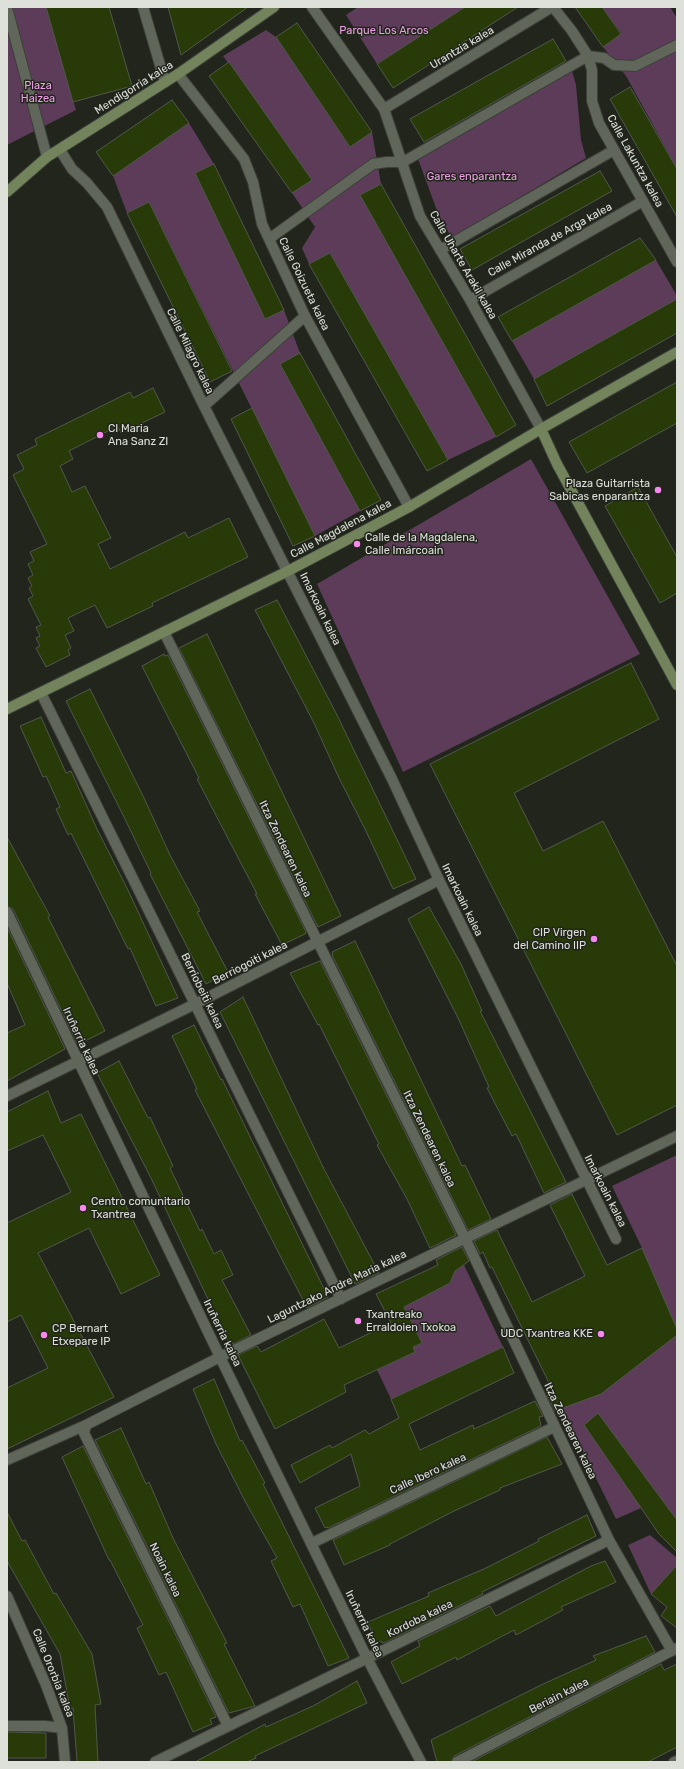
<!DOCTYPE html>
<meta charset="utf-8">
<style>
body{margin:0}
#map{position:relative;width:684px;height:1769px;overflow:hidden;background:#21251c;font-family:Rubik,sans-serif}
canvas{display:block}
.frame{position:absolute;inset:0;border:8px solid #dde0d9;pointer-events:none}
</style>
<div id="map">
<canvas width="684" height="1769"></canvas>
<div class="frame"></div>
</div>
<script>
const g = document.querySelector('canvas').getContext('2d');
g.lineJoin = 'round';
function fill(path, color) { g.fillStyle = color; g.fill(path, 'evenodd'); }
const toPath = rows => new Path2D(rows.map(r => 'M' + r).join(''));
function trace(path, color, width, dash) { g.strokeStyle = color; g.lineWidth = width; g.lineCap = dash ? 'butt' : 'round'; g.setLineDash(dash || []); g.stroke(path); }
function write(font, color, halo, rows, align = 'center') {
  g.font = font + ' Rubik,sans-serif'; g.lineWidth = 3; g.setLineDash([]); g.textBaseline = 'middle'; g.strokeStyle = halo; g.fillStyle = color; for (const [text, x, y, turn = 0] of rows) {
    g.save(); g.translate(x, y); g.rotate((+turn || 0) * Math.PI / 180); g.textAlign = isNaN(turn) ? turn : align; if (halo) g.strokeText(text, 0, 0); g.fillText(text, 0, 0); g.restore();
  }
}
fill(toPath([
 [7,7,46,7,76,110,7,145],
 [358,7,465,7,377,64,346,15],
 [602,7,670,7,677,18,677,169,626,76,603,47,621,33],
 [266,30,276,37,350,147,372,132,381,184,360,195,496,437,448,460,330,253,309,264,302,248,315,227,292,193,311,179,223,56],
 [572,71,576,85,581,140,586,158,452,238,439,216,418,159],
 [189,123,214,164,195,173,265,319,284,310,300,353,280,364,360,511,315,536,149,202,127,213,113,176],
 [656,260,677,296,677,299,534,379,512,341],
 [531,459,640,654,403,772,317,584],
 [677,1155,677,1552,659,1534,641,1508,616,1519,514,1311,642,1248,612,1186],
 [464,1265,503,1347,391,1399,377,1370,415,1352,413,1347,422,1343,404,1307,450,1283,455,1271],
 [650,1535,677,1558,677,1565,651,1594,628,1545]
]), '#5c3c58');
const building = toPath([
 [46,7,109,7,132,86,73,102,46,7],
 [168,7,248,7,181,55,168,7],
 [465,7,518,7,393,88,377,64,465,7],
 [575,7,602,7,621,34,603,47,575,7],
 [297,23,372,132,350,147,276,37,297,23],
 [553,39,566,61,424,142,410,119,553,39],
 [229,62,312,180,292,193,209,76,229,62],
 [630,87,677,169,677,217,610,99,630,87],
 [172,100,189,123,113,176,96,152,172,100],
 [214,164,284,310,265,319,195,173,214,164],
 [600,171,612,191,472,270,460,249,600,171],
 [381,184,516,425,496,437,360,195,381,184],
 [149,202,232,371,210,382,127,213,149,202],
 [640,238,656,260,512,341,498,317,640,238],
 [330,253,448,460,427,471,309,264,330,253],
 [677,299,677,333,547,406,534,379,677,299],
 [300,353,381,500,360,511,280,364,300,353],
 [677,382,677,423,587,473,569,442,677,382],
 [153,388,165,412,121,433,118,426,69,451,73,459,60,466,72,492,85,486,111,538,98,544,110,569,185,532,188,538,229,518,248,557,152,603,153,606,107,628,95,605,68,618,74,631,65,635,71,648,68,650,70,655,46,667,36,648,40,646,36,638,40,636,36,627,41,625,28,599,33,596,29,588,32,586,28,578,33,575,28,564,34,561,30,552,47,544,13,475,24,469,17,455,37,445,35,439,130,392,133,398,153,388],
 [252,408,315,536,293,546,231,419,252,408],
 [638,487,677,557,677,593,660,603,605,506,638,487],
 [277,600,336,713,416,879,393,889,365,829,339,778,314,723,255,610,277,600],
 [207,634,341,916,318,927,179,648,207,634],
 [164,654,165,656,168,655,306,932,305,934,282,945,255,894,257,894,197,779,199,778,142,666,164,654],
 [631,663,659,719,514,793,543,851,603,821,677,966,677,1105,617,1135,430,764,631,663],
 [90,689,144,798,170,855,200,911,197,912,228,972,206,984,150,874,151,873,124,817,66,701,90,689],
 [41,717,66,773,71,771,97,829,127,888,178,998,156,1006,130,948,128,949,71,833,68,835,56,809,60,807,46,776,43,777,20,726,41,717],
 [7,837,50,916,48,917,105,1031,83,1042,82,1040,77,1043,13,909,7,906,7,837],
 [429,907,461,964,482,1011,480,1011,566,1182,544,1193,516,1134,512,1136,487,1088,489,1087,459,1020,408,919,429,907],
 [7,927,65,1049,7,1081,7,1033,25,1025,7,983,7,927],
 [355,941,462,1166,465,1165,491,1219,468,1230,332,955,333,955,332,952,355,941],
 [320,961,456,1235,430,1248,407,1199,377,1145,379,1144,319,1024,318,1025,290,973,320,961],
 [243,997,324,1169,379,1273,355,1284,220,1012,243,997],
 [194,1025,221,1080,222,1079,328,1297,307,1308,195,1090,197,1089,172,1036,194,1025],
 [119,1061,148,1118,150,1117,173,1166,170,1168,200,1231,202,1229,214,1254,221,1250,233,1275,222,1280,251,1335,233,1344,232,1342,229,1344,151,1178,97,1073,119,1061],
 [48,1091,61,1123,81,1114,160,1275,121,1294,89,1228,38,1253,114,1397,7,1449,7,1388,48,1368,21,1315,7,1322,7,1223,71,1192,43,1135,7,1151,7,1112,48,1091],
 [572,1194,607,1265,642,1248,677,1329,677,1335,601,1394,555,1411,547,1395,554,1393,492,1267,490,1268,483,1252,480,1254,474,1241,497,1230,532,1302,585,1276,550,1205,572,1194],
 [462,1247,469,1261,455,1271,450,1283,404,1307,422,1343,413,1347,415,1352,344,1385,346,1392,275,1429,238,1355,257,1346,261,1352,324,1319,339,1348,391,1323,376,1294,438,1265,436,1260,462,1247],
 [503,1347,514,1373,409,1424,420,1450,473,1425,474,1429,535,1401,543,1416,539,1417,541,1426,328,1528,327,1527,325,1528,315,1508,360,1486,351,1454,300,1483,291,1465,330,1445,332,1448,365,1430,369,1434,399,1418,391,1399,503,1347],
 [214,1379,240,1441,242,1440,265,1483,263,1484,349,1658,328,1666,300,1604,293,1607,271,1561,277,1558,246,1503,216,1444,193,1389,214,1379],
 [598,1413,677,1520,677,1552,659,1534,584,1425,598,1413],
 [121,1428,146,1484,149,1482,173,1538,227,1643,224,1644,255,1706,229,1713,95,1440,121,1428],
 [547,1437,562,1464,500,1488,500,1490,454,1511,390,1544,390,1545,344,1565,333,1540,547,1437],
 [83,1446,216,1717,210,1719,212,1724,193,1732,166,1672,159,1675,137,1628,143,1625,110,1560,109,1560,62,1457,83,1446],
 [7,1512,22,1541,25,1540,54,1594,56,1593,92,1654,101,1704,95,1705,98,1762,77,1762,73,1708,70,1709,60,1654,7,1561,7,1512],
 [587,1515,596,1536,482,1592,483,1594,386,1642,382,1643,381,1641,376,1643,368,1622,429,1596,428,1593,486,1568,539,1541,538,1539,587,1515],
 [605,1561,616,1582,561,1607,563,1610,516,1635,514,1630,457,1660,456,1657,402,1684,391,1662,420,1646,418,1641,490,1606,496,1616,591,1566,605,1561],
 [677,1565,677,1628,661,1616,667,1607,651,1594,677,1565],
 [646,1636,655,1652,454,1756,451,1762,437,1762,431,1740,541,1685,596,1660,593,1656,646,1636],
 [661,1664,664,1670,677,1664,677,1747,648,1762,471,1762,661,1664],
 [357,1681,367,1703,255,1756,256,1758,247,1762,195,1762,265,1724,266,1727,313,1706,357,1681],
 [7,1732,46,1733,46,1758,7,1758,7,1732]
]);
fill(building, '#273a08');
trace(building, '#52574c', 1);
const street = toPath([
 [143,7,165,82],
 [312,7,384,109,420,216,470,300,541,429],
 [553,7,572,31,588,56,592,70,592,101,599,123,677,262],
 [7,8,47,157],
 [178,74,244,159,253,182,262,224,305,316,409,507],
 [384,109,552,7],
 [60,150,72,169,87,183,107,207,204,406,392,779,439,880,616,1239],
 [269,239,373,164,387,162,403,162,588,56,604,58,614,65,635,66,677,45],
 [440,250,614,150],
 [470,300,643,201],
 [204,406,305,316],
 [164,632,465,1238,609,1540,672,1651],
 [41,693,341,1299],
 [7,912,220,1357,367,1658,421,1762],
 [7,1096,195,1004,439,880],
 [86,1425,84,1433,228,1726],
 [7,1460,86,1425,220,1357,677,1136],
 [312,1543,554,1427],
 [7,1596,46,1685,62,1728,65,1762],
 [7,1726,45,1726,62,1728],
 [155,1762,609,1540],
 [457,1762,677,1648],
 [674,1762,677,1761]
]);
const secondary = toPath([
 [7,192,47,157,178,74,274,7],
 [541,429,557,464,677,685],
 [7,709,288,571,409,507,541,429,677,352]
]);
trace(street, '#3d4039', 12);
trace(secondary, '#3d4039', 12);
trace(street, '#61665b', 10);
trace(secondary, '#73845d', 10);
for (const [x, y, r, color] of [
 [100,435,4,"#f788ec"],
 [658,490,4,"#f788ec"],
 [357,544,4,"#f788ec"],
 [594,939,4,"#f788ec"],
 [83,1208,4,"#f788ec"],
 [358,1321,4,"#f788ec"],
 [601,1334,4,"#f788ec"],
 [44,1335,4,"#f788ec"]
]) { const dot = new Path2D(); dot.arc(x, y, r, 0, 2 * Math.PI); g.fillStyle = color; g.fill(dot); trace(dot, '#21251c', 1.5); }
write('11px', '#eea1e4', '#21251c', [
 ["Parque Los Arcos",384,31],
 ["Plaza",38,86],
 ["Haizea",38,99],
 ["Gares enparantza",472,177]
]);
write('11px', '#dde0d9', '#21251c', [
 ["Urantzia kalea",462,48,-31],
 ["Mendigorria kalea",134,88,-32],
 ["Calle Lakuntza kalea",635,161,61],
 ["Calle Miranda de Arga kalea",550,240,-29],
 ["Calle Uharte Arakil kalea",463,265,60],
 ["Calle Goizueta kalea",304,284,64],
 ["Calle Milagro kalea",190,351,64],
 ["Calle Magdalena kalea",341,529,-28],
 ["Imarkoain kalea",320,609,64],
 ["Itza Zendearen kalea",285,849,64],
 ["Imarkoain kalea",462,900,64],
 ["Berriogoiti kalea",250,963,-27],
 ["Berriobeiti kalea",202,991,64],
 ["Iruñerria kalea",81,1041,65],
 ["Itza Zendearen kalea",429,1139,64],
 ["Imarkoain kalea",605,1191,63],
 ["Laguntzako Andre Maria kalea",337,1287,-26],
 ["Iruñerria kalea",222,1333,64],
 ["Itza Zendearen kalea",570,1431,64],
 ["Calle Ibero kalea",428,1474,-25],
 ["Noain kalea",165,1570,64],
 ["Kordoba kalea",420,1619,-26],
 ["Iruñerria kalea",364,1624,64],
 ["Calle Ororbia kalea",53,1673,68],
 ["Beriain kalea",559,1696,-27]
]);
write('11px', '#dde0d9', '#21251c', [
 ["CI Maria",108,429],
 ["Ana Sanz ZI",108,442],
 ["Plaza Guitarrista",650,484,"right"],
 ["Sabicas enparantza",650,497,"right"],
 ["Calle de la Magdalena,",365,538],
 ["Calle Imárcoain",365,551],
 ["CIP Virgen",586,933,"right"],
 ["del Camino IIP",586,946,"right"],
 ["Centro comunitario",91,1202],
 ["Txantrea",91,1215],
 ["Txantreako",366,1315],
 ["Erraldoien Txokoa",366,1328],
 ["CP Bernart",52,1329],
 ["Etxepare IP",52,1342],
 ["UDC Txantrea KKE",593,1334,"right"]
], 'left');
</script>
